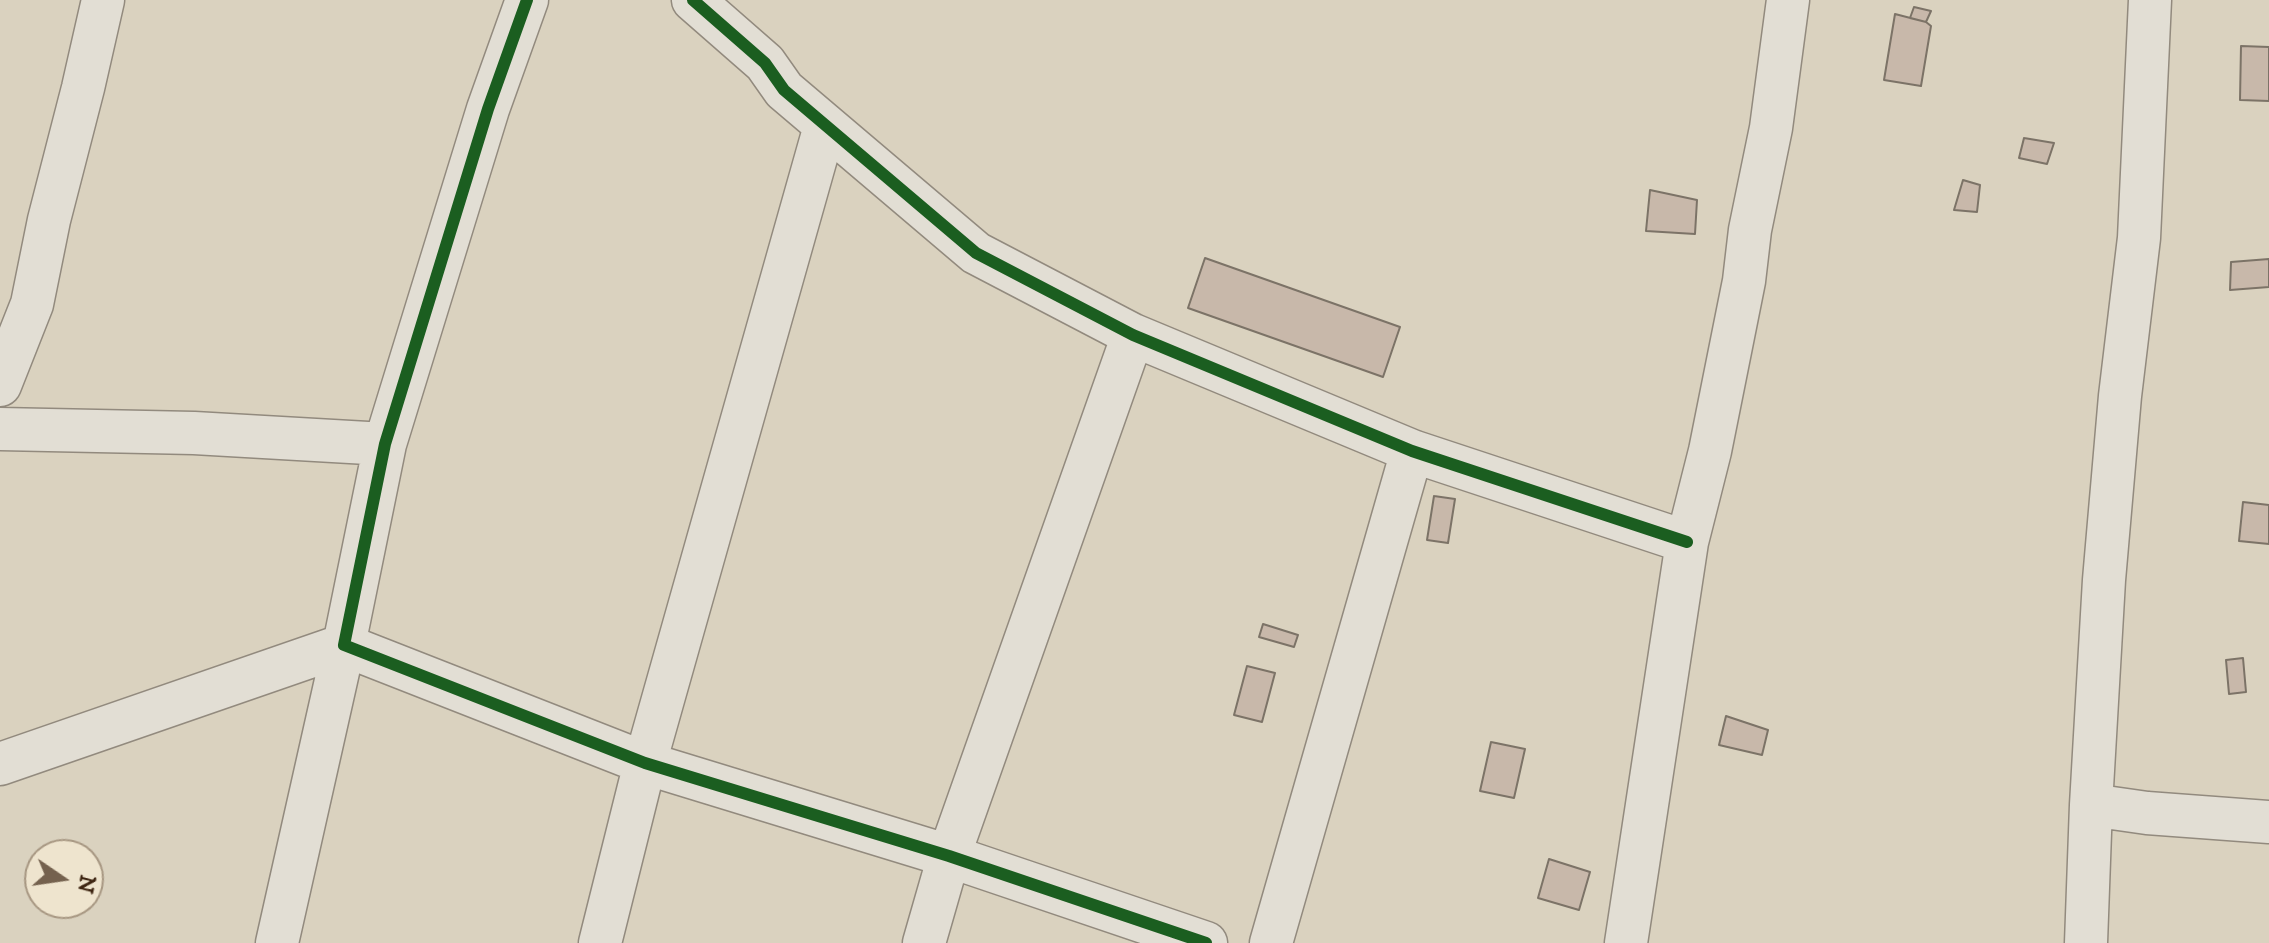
<!DOCTYPE html>
<style>
body{margin:0}
#map{position:relative;width:2269px;height:943px;overflow:hidden;background:#dad2bf;font-family:"IM FELL DW Pica",serif}
canvas{display:block}
.north{position:absolute;left:24px;top:839px;width:80px;height:80px;box-sizing:border-box;background:#eee4ce;border:2px solid #a79782;border-radius:50%;rotate:103deg;font-size:22px;font-weight:700;line-height:32px;text-align:center;color:#3d2411}
.north::after{content:'';display:block;margin:auto;width:28px;height:36px;background:#74614e;clip-path:polygon(50% 0,100% 100%,50% 72%,0 100%)}
</style>
<div id="map">
<canvas width="2269" height="943"></canvas>
<div class="north">N</div>
</div>
<script>
const g = document.querySelector('canvas').getContext('2d');
g.lineJoin = 'round';
function fill(path, color) { g.fillStyle = color; g.fill(path, 'evenodd'); }
const toPath = rows => new Path2D(rows.map(r => 'M' + r).join(''));
function trace(path, color, width, dash) { g.strokeStyle = color; g.lineWidth = width; g.lineCap = dash ? 'butt' : 'round'; g.setLineDash(dash || []); g.stroke(path); }
const building = toPath([
 [1914,7,1931,11,1926,22,1910,18,1914,7],
 [1895,14,1926,22,1931,26,1921,86,1884,80,1895,14],
 [2241,46,2269,47,2269,101,2240,100,2241,46],
 [2024,138,2054,143,2047,164,2019,158,2024,138],
 [1963,180,1980,185,1977,212,1954,210,1963,180],
 [1650,190,1697,200,1695,234,1646,231,1650,190],
 [1205,258,1400,327,1383,377,1188,308,1205,258],
 [2269,259,2269,287,2230,290,2231,262,2269,259],
 [1434,496,1455,499,1448,543,1427,540,1434,496],
 [2243,502,2269,505,2269,544,2239,541,2243,502],
 [1263,624,1298,635,1294,647,1259,637,1263,624],
 [2243,658,2246,692,2229,694,2226,660,2243,658],
 [1247,666,1275,673,1262,722,1234,715,1247,666],
 [1726,716,1768,730,1762,755,1719,745,1726,716],
 [1491,742,1525,749,1514,798,1480,791,1491,742],
 [1549,859,1590,872,1579,910,1538,898,1549,859]
]);
fill(building, '#c8b8aa');
trace(building, '#7c7367', 2);
const minor = toPath([
 [527,0,488,109,385,444,344,645,645,763,949,856,1206,943],
 [693,0,765,63,784,90,976,253,1133,335,1412,451,1687,542],
 [2150,0,2139,238,2120,396,2104,580,2091,805,2147,813,2269,822],
 [0,385,32,304,49,220,83,88,103,0],
 [0,429,194,433,385,444],
 [0,764,344,645],
 [277,943,344,645],
 [600,943,645,763,825,126],
 [924,943,949,856,1133,335],
 [1271,943,1412,451],
 [1626,943,1687,542,1710,451,1744,281,1750,230,1771,128,1788,0],
 [2086,943,2091,805]
]);
trace(minor, '#928a7e', 45);
trace(minor, '#e2ded4', 42);
trace(toPath([
 [527,0,488,109,385,444,344,645,645,763,949,856,1206,943],
 [693,0,765,63,784,90,976,253,1133,335,1412,451,1687,542]
]), '#1b5e20', 12);
</script>
